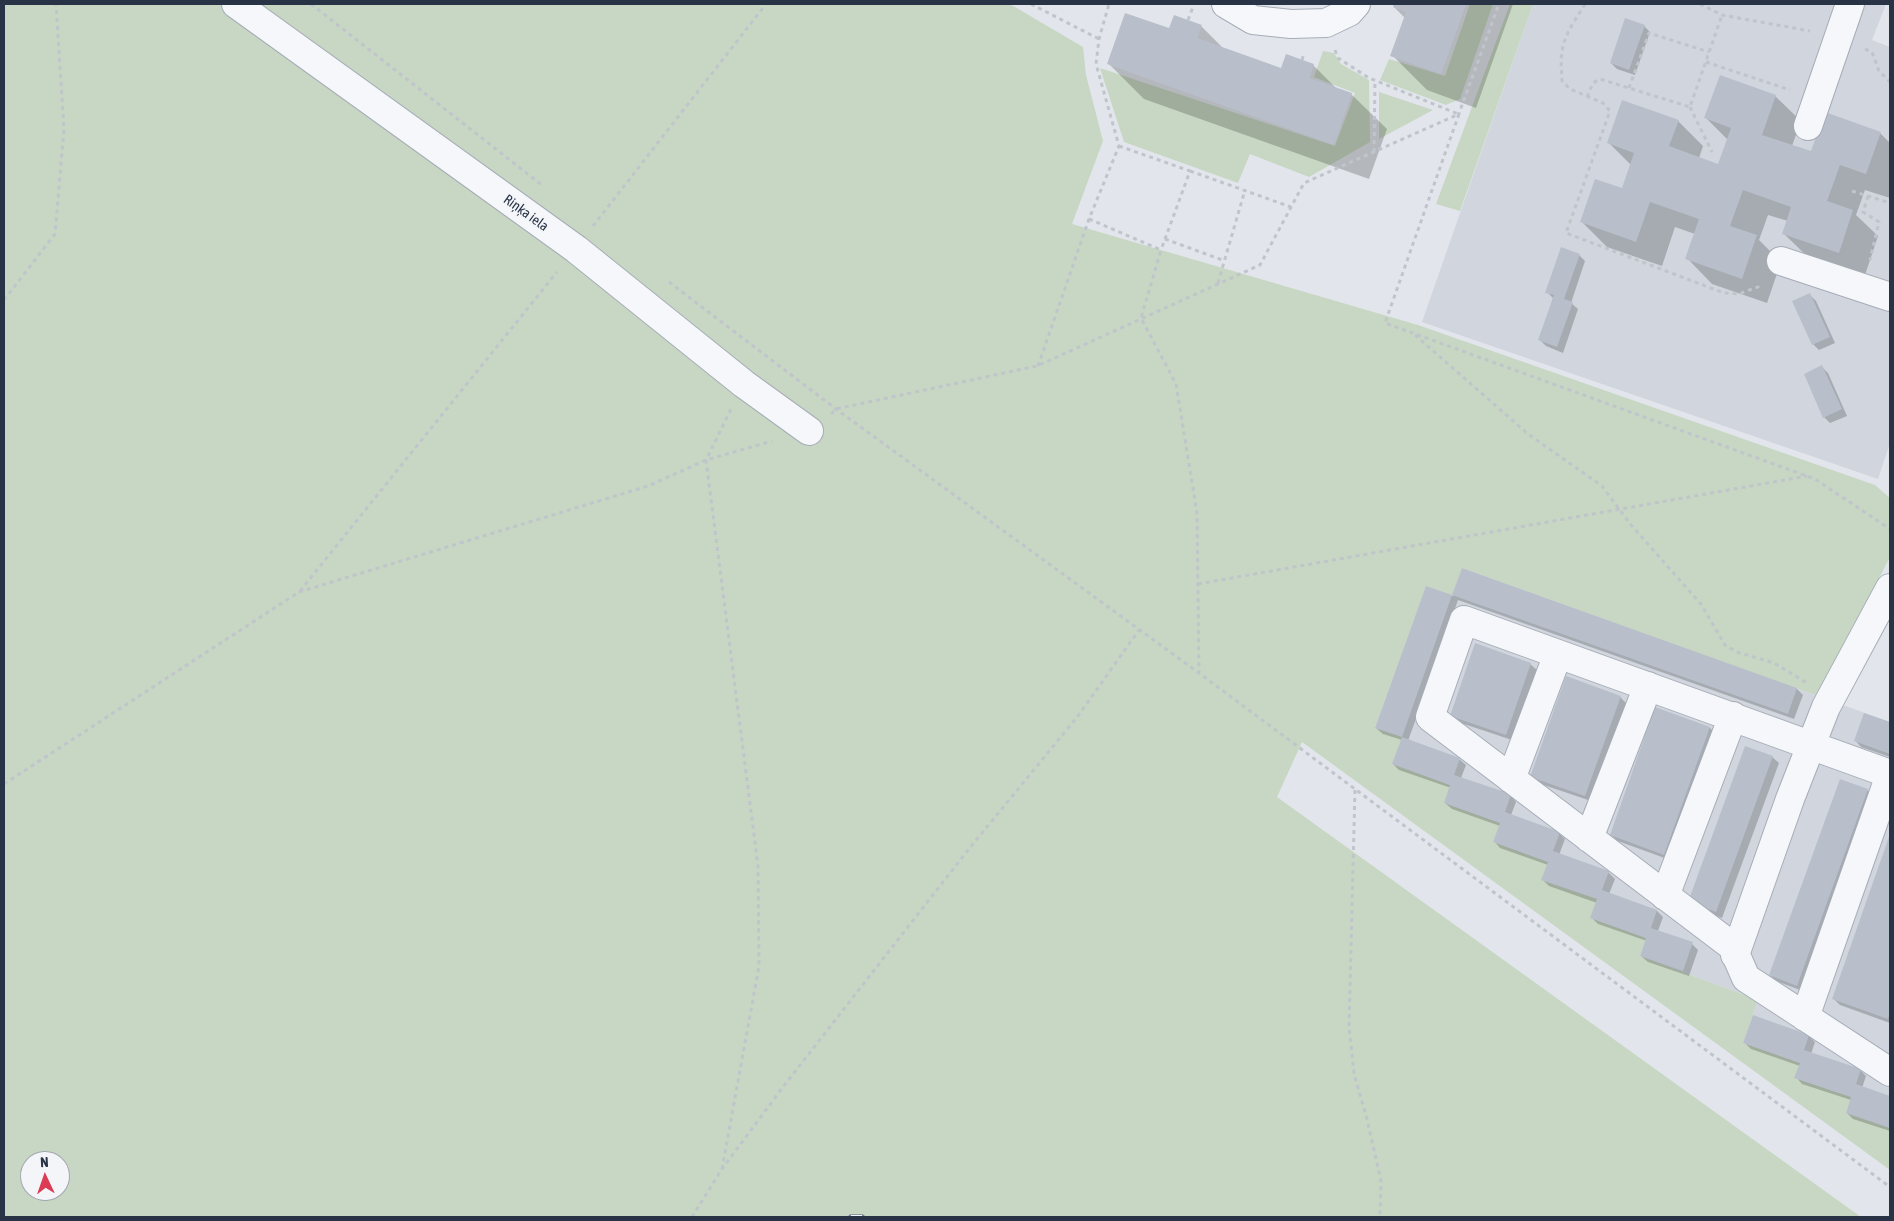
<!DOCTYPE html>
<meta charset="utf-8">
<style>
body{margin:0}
#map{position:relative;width:1894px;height:1221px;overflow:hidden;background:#e2e6ec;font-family:"Asap Condensed",sans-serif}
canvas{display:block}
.frame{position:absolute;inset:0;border:5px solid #283346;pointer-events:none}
.north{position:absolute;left:20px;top:1151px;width:50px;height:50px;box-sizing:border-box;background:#f3f5f9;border:1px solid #a2a7b1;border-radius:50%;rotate:357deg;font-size:14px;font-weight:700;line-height:20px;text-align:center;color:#283346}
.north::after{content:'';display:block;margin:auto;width:18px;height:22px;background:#dc3c53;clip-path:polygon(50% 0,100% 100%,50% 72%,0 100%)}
</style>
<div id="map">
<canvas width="1894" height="1221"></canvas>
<div class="frame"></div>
<div class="north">N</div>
</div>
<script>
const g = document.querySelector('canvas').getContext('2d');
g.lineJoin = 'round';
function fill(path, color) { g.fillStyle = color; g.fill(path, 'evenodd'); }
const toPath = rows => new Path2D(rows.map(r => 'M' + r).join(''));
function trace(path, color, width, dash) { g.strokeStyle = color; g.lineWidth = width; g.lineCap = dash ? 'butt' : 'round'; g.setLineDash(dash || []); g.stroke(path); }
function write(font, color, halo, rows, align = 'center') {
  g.font = font + ' "Asap Condensed",sans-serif'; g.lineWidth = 4; g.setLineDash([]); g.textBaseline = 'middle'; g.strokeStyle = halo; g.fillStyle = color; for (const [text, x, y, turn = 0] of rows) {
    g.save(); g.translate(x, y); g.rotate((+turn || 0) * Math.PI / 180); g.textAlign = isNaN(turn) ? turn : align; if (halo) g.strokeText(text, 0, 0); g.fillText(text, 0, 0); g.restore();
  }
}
fill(toPath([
 [1533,4,1886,4,1872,40,1890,47,1890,443,1878,479,1422,322],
 [1462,568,1890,722,1890,1128,1846,1113,1851,1097,1794,1078,1799,1062,1743,1043,1758,1000,1640,956,1646,938,1590,918,1493,842,1450,785,1392,764,1375,728,1426,586]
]), '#d0d5de');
fill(toPath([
 [4,4,1010,4,1083,47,1086,75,1103,141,1072,224,1418,325,1875,485,1890,498,1890,557,1818,696,1462,568,1452,595,1426,586,1375,728,1402,737,1392,764,1450,785,1500,823,1493,842,1548,862,1542,880,1597,899,1591,918,1646,938,1640,956,1758,1000,1743,1043,1800,1063,1795,1078,1851,1097,1846,1113,1890,1128,1890,1170,1302,742,1277,797,1861,1217,4,1217],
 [30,1161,60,1161,60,1191,30,1191],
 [1470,4,1493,4,1460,99,1446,105,1380,80,1389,59,1445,76],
 [1510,4,1533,4,1460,211,1436,204],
 [1323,51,1334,53,1341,64,1369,80,1370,142,1309,177,1250,154,1238,183,1124,142,1100,68,1335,146,1355,93,1314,77],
 [1379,92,1433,110,1379,139]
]), '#c8d7c3');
fill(toPath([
 [1395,4,1513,4,1476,108,1427,90,1392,55,1405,18,1394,7],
 [1201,26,1224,49,1282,70,1313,65,1337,89,1351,94,1387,129,1369,179,1144,99,1109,64,1170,30],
 [1644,26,1650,32,1635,75,1617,69,1611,63],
 [1775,96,1801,121,1792,146,1812,153,1880,133,1890,143,1890,198,1865,190,1856,215,1878,236,1864,278,1809,258,1783,233,1788,221,1768,215,1759,240,1781,262,1767,303,1712,284,1687,258,1695,234,1675,227,1662,266,1607,247,1582,222,1623,190,1631,165,1609,143,1678,121,1703,146,1699,158,1719,165,1728,140,1706,118],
 [1579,255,1585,261,1571,303,1578,309,1563,353,1546,346,1540,340,1553,298,1547,292],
 [1810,295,1816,301,1835,343,1819,350,1813,344],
 [1822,367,1828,373,1847,416,1830,423,1824,417],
 [1462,570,1797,689,1803,695,1794,719,1458,600,1408,741,1459,759,1466,765,1461,778,1510,795,1516,802,1511,815,1559,833,1565,839,1559,855,1608,872,1615,879,1609,894,1657,911,1663,917,1658,931,1692,944,1698,950,1689,976,1648,962,1641,956,1647,941,1598,924,1592,918,1597,903,1549,886,1543,880,1548,865,1500,848,1494,841,1500,826,1452,809,1445,803,1451,788,1399,770,1393,764,1402,740,1383,734,1376,728,1426,587,1453,596],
 [1530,664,1537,670,1512,740,1458,722,1452,715],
 [1620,697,1626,703,1591,801,1538,783,1532,776],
 [1656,709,1710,728,1716,734,1670,860,1618,841,1611,835],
 [1865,714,1890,724,1890,757,1861,747,1855,740],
 [1772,757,1779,763,1722,918,1695,908],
 [1867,790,1874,796,1803,991,1776,981,1770,975],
 [1890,837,1890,1023,1840,1005,1834,999],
 [1754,1017,1809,1036,1815,1042,1811,1054,1860,1070,1866,1076,1862,1088,1890,1098,1890,1131,1853,1119,1847,1113,1851,1100,1802,1084,1796,1077,1800,1066,1751,1049,1745,1043]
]), '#0003');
fill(toPath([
 [1394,4,1466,4,1441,74,1390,56,1406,12,1393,7],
 [1125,13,1169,28,1174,15,1202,25,1197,38,1281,68,1286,54,1314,64,1309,78,1352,93,1334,145,1107,64],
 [1625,18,1645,25,1629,70,1610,63],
 [1720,75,1776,95,1762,135,1811,151,1825,112,1881,132,1866,174,1840,165,1827,201,1853,210,1839,253,1782,234,1791,207,1743,190,1730,226,1757,235,1742,279,1685,259,1699,219,1650,202,1636,242,1580,222,1595,179,1622,188,1634,153,1607,143,1622,100,1679,120,1669,146,1718,164,1731,128,1704,118],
 [1561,247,1580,254,1564,299,1573,302,1557,347,1538,340,1554,295,1545,293],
 [1810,293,1830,337,1812,345,1792,301],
 [1822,365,1842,409,1823,418,1804,374],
 [1462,568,1797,688,1788,714,1452,595,1402,737,1375,728,1426,586,1452,595],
 [1475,643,1531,663,1506,735,1450,716],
 [1566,676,1621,696,1585,796,1530,777],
 [1655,707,1710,727,1664,855,1610,835],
 [1864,713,1890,722,1890,754,1854,741],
 [1402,737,1460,758,1454,775,1511,794,1505,812,1560,832,1553,851,1609,871,1602,890,1657,910,1651,928,1693,942,1683,971,1640,956,1646,938,1590,918,1597,899,1541,880,1548,862,1493,842,1500,823,1444,803,1450,785,1392,764],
 [1745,746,1773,756,1716,912,1688,902],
 [1840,779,1868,789,1797,986,1769,975],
 [1890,834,1890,1011,1888,1019,1832,999],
 [1753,1015,1809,1035,1804,1050,1861,1069,1856,1084,1890,1096,1890,1128,1846,1113,1851,1097,1794,1078,1800,1063,1743,1043]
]), '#b9bfca');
const minor = toPath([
 [236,4,576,249,744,384,809,431],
 [1226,4,1253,20,1291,24,1326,23,1349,12,1356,4],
 [1808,126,1850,4],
 [1781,261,1890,297],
 [1890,774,1464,620,1430,717,1732,946,1746,978,1890,1072],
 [1511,779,1558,654],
 [1589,838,1648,686],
 [1665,896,1733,716],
 [1735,955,1790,799,1826,707,1890,588],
 [1805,1017,1890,775]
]);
trace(minor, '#a6adb7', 30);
trace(toPath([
 [311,4,543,186],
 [1031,4,1099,39],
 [1585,4,1569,30,1563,45,1561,60,1562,81,1570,89,1603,103,1610,111,1566,233,1724,293,1739,294,1763,285],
 [1700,4,1722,15,1810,31],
 [1188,20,1193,7],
 [1865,49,1872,52,1879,71,1890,82],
 [1335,50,1338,58,1369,78,1458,114],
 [1302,60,1304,53],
 [1706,62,1790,90],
 [1629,88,1649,33,1709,52],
 [1587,97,1593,83,1600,79,1690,107,1722,15],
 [1690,107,1712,152],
 [1458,116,1499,4],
 [1119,146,1190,171,1161,250],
 [1374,152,1375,80],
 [1190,171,1291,207],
 [1852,191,1890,203],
 [1868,196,1863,212,1879,222,1870,260],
 [1089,219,1161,250,1141,318,1176,384,1197,513,1199,673],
 [593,226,766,4],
 [1165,239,1225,261],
 [669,282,836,409,1199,673,1890,1187],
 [1218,283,1245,190],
 [4,300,55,234,64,129,56,4],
 [1415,335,1528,434,1602,486,1631,525,1701,604,1725,645,1737,652,1774,663,1807,683],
 [1038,366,1089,219,1119,146,1096,64,1099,39,1109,4],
 [831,414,836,409,1037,366,1260,265,1304,183,1459,114,1385,323,1815,479,1890,529],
 [1198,584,1807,476],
 [300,591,557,272],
 [4,784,299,592,648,486,706,460,772,441],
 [1355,790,1349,1026,1354,1074,1367,1119,1381,1181,1380,1217],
 [722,1169,759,966,758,866,706,460,731,409],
 [692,1217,722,1169,783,1087,968,850,1078,716,1139,630]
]), '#c0c4cb', 3, [4, 4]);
trace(minor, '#f6f7fa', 28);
const rail = toPath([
 [851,1217,862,1217]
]);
trace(rail, '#7a8597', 5.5);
trace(rail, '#f3f5f9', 4, [11]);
write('14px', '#283346', '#f3f5f9', [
 ["Riņķa iela",526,213,36]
]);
</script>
